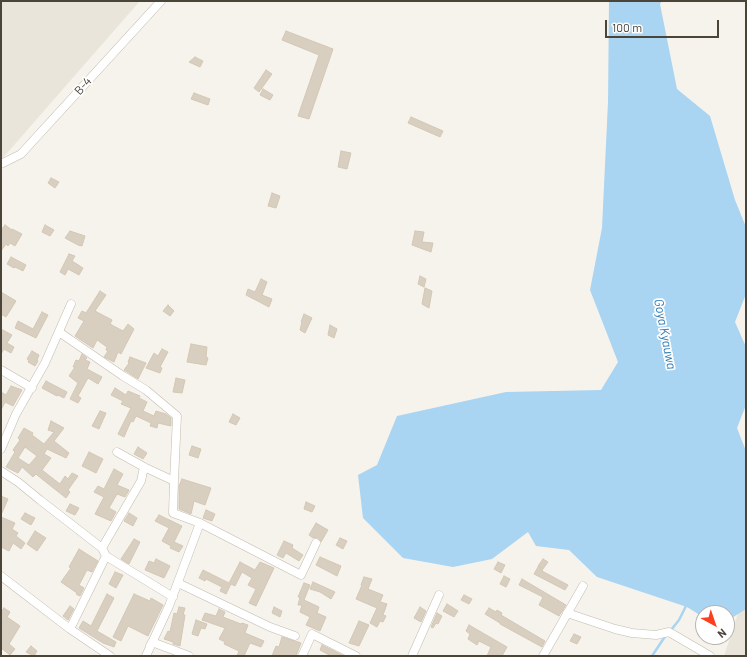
<!DOCTYPE html>
<style>
body{margin:0}
#map{position:relative;width:747px;height:657px;overflow:hidden;background:#f6f3ec;font-family:Barlow,sans-serif}
canvas{display:block}
.frame{position:absolute;inset:0;border:2px solid #4b4439;pointer-events:none}
.north{position:absolute;left:695px;top:605px;width:40px;height:40px;box-sizing:border-box;background:#fff;border:1px solid #b7b4b0;border-radius:50%;rotate:140deg;font-size:11px;font-weight:700;line-height:16px;text-align:center;color:#4b4439}
.north::after{content:'';display:block;margin:auto;width:14px;height:18px;background:#fc3f1d;clip-path:polygon(50% 0,100% 100%,50% 72%,0 100%)}
.scale{position:absolute;left:605px;top:20px;width:114px;height:18px;box-sizing:border-box;border:2px solid #4b4439;border-top:0;padding-left:5px;font-size:12px;line-height:14px;white-space:nowrap;color:#4b4439;-webkit-text-stroke:3px #fff;paint-order:stroke}
</style>
<div id="map">
<canvas width="747" height="657"></canvas>
<div class="frame"></div>
<div class="north">N</div>
<div class="scale">100 m</div>
</div>
<script>
const g = document.querySelector('canvas').getContext('2d');
g.lineJoin = 'round';
function fill(path, color) { g.fillStyle = color; g.fill(path, 'evenodd'); }
const toPath = rows => new Path2D(rows.map(r => 'M' + r).join(''));
function trace(path, color, width, dash) { g.strokeStyle = color; g.lineWidth = width; g.lineCap = dash ? 'butt' : 'round'; g.setLineDash(dash || []); g.stroke(path); }
function write(font, color, halo, rows, align = 'center') {
  g.font = font + ' Barlow,sans-serif'; g.lineWidth = 3.5; g.setLineDash([]); g.textBaseline = 'middle'; g.strokeStyle = halo; g.fillStyle = color; for (const [text, x, y, turn = 0] of rows) {
    g.save(); g.translate(x, y); g.rotate((+turn || 0) * Math.PI / 180); g.textAlign = isNaN(turn) ? turn : align; if (halo) g.strokeText(text, 0, 0); g.fillText(text, 0, 0); g.restore();
  }
}
fill(toPath([
 [1,1,140,1,1,160],
 [746,589,746,656,724,656]
]), '#eae5da');
fill(toPath([
 [609,1,662,1,660,4,677,89,710,116,735,200,746,227,746,294,735,322,746,347,746,405,737,428,746,451,746,609,727,621,727,613,703,613,703,617,687,607,597,577,569,550,536,546,528,532,492,559,453,567,403,558,363,518,358,475,377,465,397,416,506,392,601,390,618,362,590,290,602,228,608,102]
]), '#a9d4f2');
trace(toPath([
 [671,630,679,620,687,604],
 [652,656,666,635]
]), '#a9d4f2', 2.5);
const building = toPath([
 [286,31,333,49,309,119,298,116,319,55,282,40,286,31],
 [195,57,203,61,200,67,189,62,195,57],
 [266,70,272,74,259,92,254,88,266,70],
 [263,89,273,95,270,100,260,95,263,89],
 [194,93,210,99,208,105,191,99,194,93],
 [411,117,443,131,440,137,408,123,411,117],
 [341,151,351,153,347,169,338,167,341,151],
 [51,178,59,182,55,188,48,183,51,178],
 [272,193,280,196,276,208,268,206,272,193],
 [5,225,12,230,12,229,22,234,15,246,10,243,8,246,6,244,1,251,1,230,5,225],
 [45,225,54,230,50,236,42,232,45,225],
 [70,231,85,236,82,246,78,245,65,238,70,231],
 [415,231,424,232,422,242,433,243,431,252,412,245,415,231],
 [69,254,75,256,72,261,83,268,79,275,68,269,65,275,60,272,69,254],
 [11,257,26,265,23,271,15,267,14,268,7,264,11,257],
 [420,276,426,279,424,287,418,284,420,276],
 [261,279,267,282,262,295,272,299,269,307,246,295,248,289,255,292,261,279],
 [425,288,432,291,429,308,422,304,425,288],
 [100,291,106,295,95,311,112,320,110,324,123,331,128,324,134,329,121,354,118,352,114,362,104,357,108,351,106,350,107,347,97,340,93,348,75,336,84,321,78,318,82,311,86,313,100,291],
 [1,292,16,301,6,317,1,314,1,292],
 [168,305,174,311,170,316,163,311,168,305],
 [42,312,48,315,36,338,15,328,18,321,33,329,42,312],
 [304,314,312,318,305,333,300,330,302,322,301,322,304,314],
 [330,325,337,329,334,338,328,335,330,325],
 [1,329,12,335,7,343,14,347,11,353,4,349,1,354,1,329],
 [191,344,207,347,206,357,208,358,206,365,187,362,191,344],
 [162,349,168,352,160,367,162,368,160,373,146,368,154,353,158,356,162,349],
 [32,351,39,355,37,360,38,361,35,366,28,362,29,360,27,359,32,351],
 [82,354,87,358,85,360,90,362,87,369,102,377,98,384,88,378,78,396,81,398,78,403,70,399,78,383,69,376,75,367,73,367,76,360,79,361,82,354],
 [130,357,146,363,138,379,124,370,129,363,128,362,130,357],
 [176,378,185,380,182,393,173,392,176,378],
 [46,381,67,392,64,398,58,395,57,396,42,388,46,381],
 [11,386,22,390,13,406,5,402,1,410,1,392,6,395,11,386],
 [115,388,126,395,128,391,140,396,139,398,147,402,143,411,154,416,156,411,166,414,171,418,171,426,158,423,157,428,150,426,151,423,136,416,133,422,131,421,124,437,118,434,131,408,121,404,123,401,111,395,115,388],
 [100,411,106,413,99,429,92,426,100,411],
 [233,414,240,418,236,425,229,422,233,414],
 [51,421,64,428,54,441,69,453,66,458,47,449,44,454,51,458,42,470,60,484,65,476,68,479,72,473,78,476,68,490,70,492,66,498,37,475,36,474,33,477,22,467,18,473,6,467,15,452,13,450,20,440,18,438,24,428,33,433,32,435,44,444,54,432,48,430,51,421],
 [25,447,37,456,29,465,18,458,25,447],
 [192,446,201,449,198,458,189,455,192,446],
 [138,447,147,453,143,459,134,454,138,447],
 [89,452,103,459,96,473,82,466,89,452],
 [114,469,123,474,117,485,129,490,125,497,117,494,109,508,116,512,111,521,95,514,104,497,94,492,98,486,104,489,114,469],
 [182,479,211,488,205,505,194,501,191,514,179,509,179,486,182,479],
 [1,496,8,499,1,515,1,496],
 [306,502,315,506,312,512,304,509,306,502],
 [70,504,79,508,75,515,66,511,70,504],
 [206,510,215,514,212,521,203,518,206,510],
 [25,513,35,518,31,525,21,519,25,513],
 [129,513,137,518,133,526,124,521,129,513],
 [159,515,182,526,174,542,183,546,179,552,170,548,171,546,162,541,169,528,155,521,159,515],
 [1,517,15,523,12,529,18,533,16,536,25,543,21,549,13,543,9,551,1,547,1,517],
 [316,523,328,530,321,542,319,538,313,538,309,535,316,523],
 [35,531,46,538,37,551,27,544,35,531],
 [340,538,347,541,343,549,336,545,340,538],
 [134,539,140,542,129,564,121,559,134,539],
 [284,541,293,545,292,548,303,555,299,561,286,553,283,558,277,555,284,541],
 [79,549,98,561,92,572,87,570,79,585,84,588,80,596,76,594,77,593,61,582,71,568,69,567,79,549],
 [320,557,341,566,337,576,316,565,320,557],
 [156,559,170,566,164,578,145,570,149,561,154,563,156,559],
 [543,559,548,562,543,569,538,566,543,559],
 [240,562,255,570,260,562,274,568,256,606,249,603,256,589,248,585,252,578,242,572,235,586,231,584,226,594,220,591,222,587,206,579,205,581,199,578,203,570,229,583,240,562],
 [498,562,505,565,501,573,494,569,498,562],
 [538,567,543,570,542,571,568,585,565,590,534,574,538,567],
 [115,572,123,575,116,588,109,584,115,572],
 [504,576,510,579,506,587,500,584,504,576],
 [364,577,372,579,368,589,383,595,380,602,387,604,383,615,386,616,383,622,380,621,377,627,370,623,377,608,356,599,362,585,361,585,364,577],
 [522,579,566,605,559,616,539,605,543,597,519,585,522,579],
 [313,582,335,592,331,599,320,592,310,589,313,582],
 [304,583,310,585,304,600,319,607,317,613,326,617,320,631,306,625,310,617,300,612,302,605,298,605,300,597,298,597,304,583],
 [107,594,114,598,97,631,116,642,114,647,103,643,79,628,83,621,91,626,107,594],
 [134,594,150,601,151,598,163,605,148,636,128,626,121,641,113,637,134,594],
 [464,595,472,599,469,604,461,600,464,595],
 [447,604,458,611,454,617,443,611,447,604],
 [70,606,74,609,68,620,63,616,70,606],
 [179,607,185,608,183,615,185,615,180,646,173,644,173,642,164,639,168,631,170,632,174,613,177,614,179,607],
 [274,607,282,611,280,617,272,613,274,607],
 [420,607,426,611,421,622,414,618,420,607],
 [4,608,10,612,7,617,20,626,9,644,15,649,10,655,1,648,1,612,4,608],
 [489,608,496,612,497,610,502,613,501,615,545,641,542,647,500,624,500,623,485,614,489,608],
 [219,609,225,612,223,617,241,624,242,623,248,625,245,633,264,641,261,647,250,643,244,656,237,656,239,651,224,644,225,642,219,639,225,628,202,620,205,613,216,616,219,609],
 [437,613,442,616,438,624,436,623,433,628,431,627,437,613],
 [196,620,207,624,205,629,201,628,198,636,192,634,196,620],
 [359,621,369,625,359,646,349,643,359,621],
 [469,625,507,647,502,656,487,656,491,647,479,641,477,645,468,639,470,634,466,631,469,625],
 [574,634,581,637,577,644,570,641,574,634],
 [282,637,301,643,296,656,272,656,276,646,279,647,282,637],
 [322,645,344,656,331,656,320,650,322,645],
 [31,646,37,651,34,656,26,652,31,646]
]);
fill(building, '#d8cfc1');
trace(building, '#d3c7b4', 1);
const minor = toPath([
 [1,164,21,154,161,1],
 [59,332,123,376,146,390,177,416,174,481],
 [1,370,32,388],
 [1,449,16,414,45,363,71,304],
 [117,452,144,467,174,481,173,513,200,523,301,575,316,543],
 [1,471,18,482,40,500,102,548,106,556,173,597],
 [102,548,141,481,144,467],
 [1,576,70,629,110,656],
 [178,583,270,627,295,636],
 [567,613,615,629,632,633,656,635,669,632,710,656],
 [70,629,106,556],
 [150,646,152,642,189,656],
 [146,656,169,606,200,523],
 [302,656,312,634,356,656],
 [412,656,439,595],
 [543,656,583,586]
]);
trace(minor, '#c2bbae', 9);
trace(minor, '#fff', 8);
write('12px', '#4b4439', '#fff', [
 ["B-4",83,86,-48]
]);
write('italic 13px', '#2e7ab2', '#fff', [
 ["Goya Kyauwa",665,334,79]
]);
</script>
